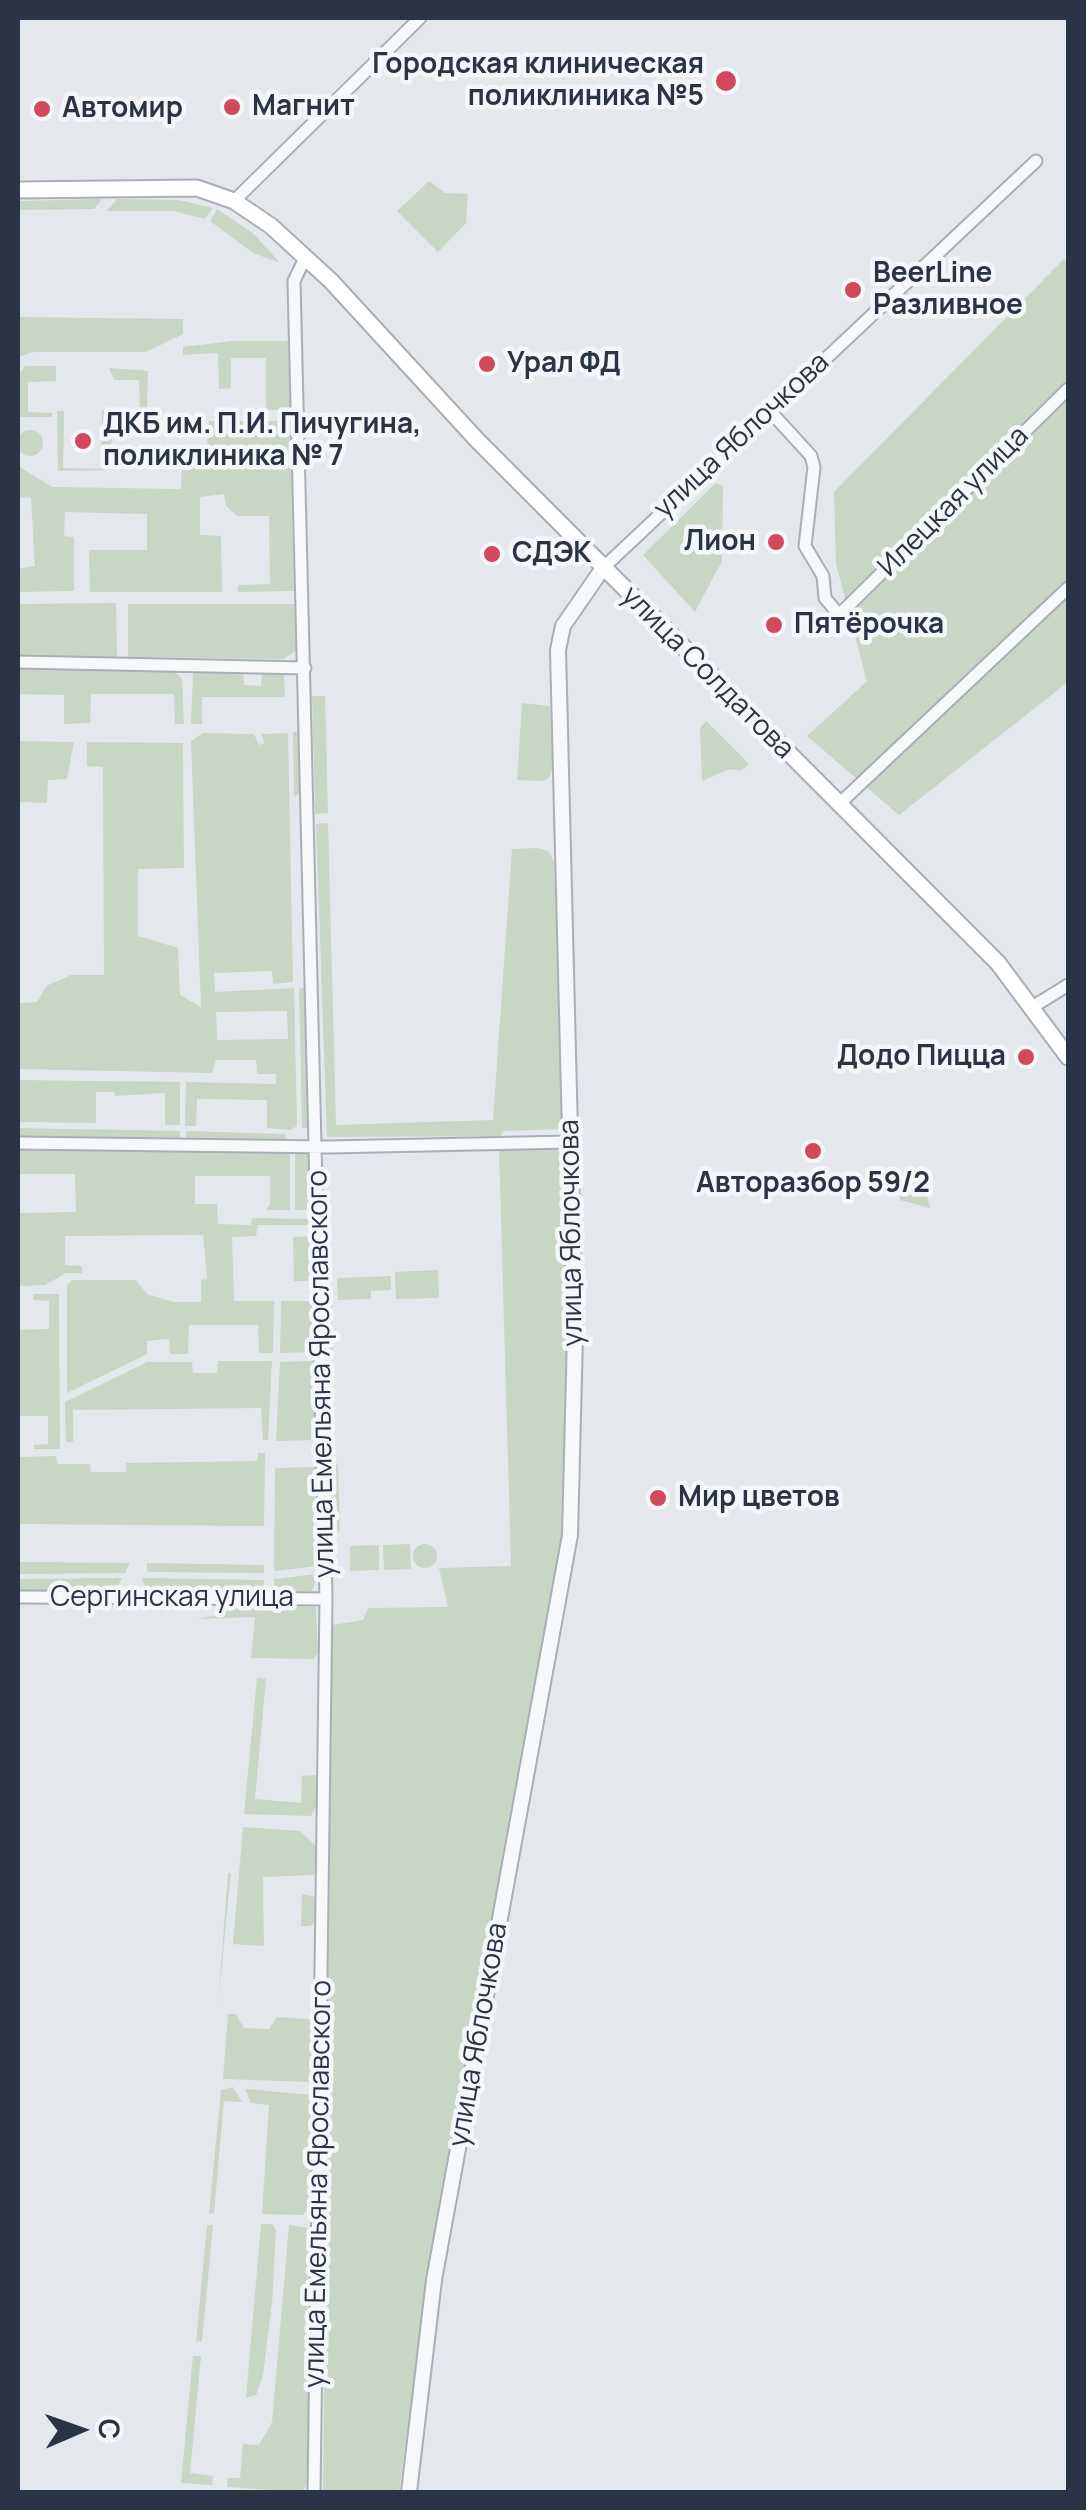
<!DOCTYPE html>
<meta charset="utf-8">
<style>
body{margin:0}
#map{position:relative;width:1086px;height:2510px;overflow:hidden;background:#e4e7ec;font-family:Manrope,sans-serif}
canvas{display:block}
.frame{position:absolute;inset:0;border:20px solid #2b3445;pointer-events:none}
.north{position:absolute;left:30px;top:2380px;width:100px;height:100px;-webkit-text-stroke:8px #f4f6f9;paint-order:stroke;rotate:88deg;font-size:28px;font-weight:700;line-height:40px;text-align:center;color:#2b3445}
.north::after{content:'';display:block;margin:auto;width:35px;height:45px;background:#2b3445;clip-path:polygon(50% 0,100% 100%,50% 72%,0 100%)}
</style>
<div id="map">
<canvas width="1086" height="2510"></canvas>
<div class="frame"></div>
<div class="north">С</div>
</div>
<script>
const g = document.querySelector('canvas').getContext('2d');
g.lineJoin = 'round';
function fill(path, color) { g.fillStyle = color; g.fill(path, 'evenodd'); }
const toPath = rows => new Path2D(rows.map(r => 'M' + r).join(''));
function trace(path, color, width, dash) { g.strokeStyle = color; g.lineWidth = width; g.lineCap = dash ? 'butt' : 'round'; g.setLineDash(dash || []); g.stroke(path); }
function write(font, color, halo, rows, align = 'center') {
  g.font = font + ' Manrope,sans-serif'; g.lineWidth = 9; g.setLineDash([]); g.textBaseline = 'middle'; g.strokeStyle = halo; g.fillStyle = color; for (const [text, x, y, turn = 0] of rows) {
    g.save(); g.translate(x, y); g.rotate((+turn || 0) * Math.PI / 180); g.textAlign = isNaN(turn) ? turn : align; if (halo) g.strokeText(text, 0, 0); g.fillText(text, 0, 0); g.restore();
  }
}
fill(toPath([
 [429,181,445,193,468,194,466,223,438,252,397,211],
 [102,199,94,209,18,210,18,201],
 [117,199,178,200,213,208,205,219,174,211,107,211],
 [217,209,254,234,280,263,253,253,210,221],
 [1064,259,1068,263,1068,682,899,815,807,736,867,681,836,564,834,492],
 [18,317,183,319,183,334,146,352,33,352,18,357],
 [232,341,288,341,290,410,266,410,266,358,231,358,231,388,219,389,218,353,183,355,183,347],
 [25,366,56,366,56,381,28,382,28,412,53,413,51,417,18,417,18,376],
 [109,368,148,371,147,409,140,411,139,380,114,380],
 [102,410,113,411,110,470,58,471,57,411,64,411,63,468,101,469],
 [209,421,290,421,294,591,238,592,238,585,270,584,269,516,237,516,226,506,224,494,200,497,200,535,221,536,222,592,90,592,89,550,147,550,147,514,65,512,64,536,74,537,74,591,18,592,18,569,35,566,31,498,18,497,18,466,52,487,181,489,182,462,206,461],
 '17 443a13 13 0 1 1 26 0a13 13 0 1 1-26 0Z',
 [716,483,723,486,722,561,695,612,643,555],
 [116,603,117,657,18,655,18,604],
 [128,604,295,604,297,650,283,659,128,657],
 [18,668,175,671,182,679,184,724,175,724,174,694,91,694,90,723,64,724,64,695,18,694],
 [193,673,243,673,244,685,261,686,262,673,284,674,285,697,202,697,202,724,191,724],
 [312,696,325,696,328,813,315,814],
 [522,703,550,706,553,768,549,778,541,781,517,780],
 [706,721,749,764,741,771,730,769,702,781,700,728],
 [293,732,300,732,301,792,294,797],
 [203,733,254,734,259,745,265,743,261,734,288,733,293,982,273,984,272,971,214,973,215,992,294,988,297,1126,290,1130,267,1128,267,1100,197,1099,196,1126,185,1126,186,1082,276,1084,276,1074,257,1074,256,1060,216,1060,212,1073,18,1069,18,1003,37,1002,46,986,71,975,104,975,103,767,87,766,87,742,183,743,184,868,138,869,138,936,178,948,180,995,201,1007,191,741],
 [287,1011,288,1039,217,1040,216,1012],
 [18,741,74,742,67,779,48,780,47,803,18,802],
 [328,823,336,1125,493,1120,512,849,538,848,548,851,554,861,562,1129,504,1131,500,1136,327,1137,316,824],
 [299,988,306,988,309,1128,302,1128],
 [18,1080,180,1082,180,1125,165,1125,165,1093,115,1096,114,1092,96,1092,96,1123,18,1122],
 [18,1128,180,1131,180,1138,18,1136],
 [186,1131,285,1134,286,1140,186,1139],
 [499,1148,554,1148,564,1157,569,1335,561,1554,431,2252,399,2492,323,2492,332,1625,363,1620,368,1608,448,1607,439,1568,511,1566],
 [18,1149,290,1152,290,1210,266,1210,270,1204,270,1176,195,1176,195,1204,217,1204,218,1224,251,1225,252,1218,311,1219,311,1225,258,1225,256,1236,232,1237,234,1301,274,1301,273,1353,259,1353,258,1325,189,1325,188,1354,170,1354,169,1339,147,1341,147,1354,67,1393,67,1285,72,1280,136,1280,147,1294,173,1302,201,1302,201,1280,207,1279,203,1235,65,1236,65,1265,82,1266,82,1273,66,1273,45,1285,18,1286,18,1213,76,1212,75,1174,18,1174],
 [295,1152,310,1155,311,1210,295,1210],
 [906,1170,926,1192,930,1208,900,1200,899,1175],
 [311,1236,312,1281,294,1281,293,1237],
 [331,1269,333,1378,329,1370,327,1274],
 [438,1270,439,1298,396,1299,395,1272],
 [391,1276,391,1290,371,1291,371,1299,338,1300,337,1278],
 [33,1294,59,1294,60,1449,34,1449,34,1445,48,1444,48,1416,18,1416,18,1330,49,1329,49,1301,33,1300],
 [281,1301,312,1301,313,1352,280,1353],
 [218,1361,272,1361,268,1440,263,1440,261,1408,73,1410,73,1442,66,1442,65,1402,147,1362,192,1362,193,1373,217,1373],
 [313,1361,315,1440,276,1441,280,1362],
 [258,1453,265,1453,264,1526,18,1524,18,1457,56,1456,57,1464,90,1464,91,1472,126,1472,126,1463,257,1461],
 [338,1463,340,1533,331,1522,330,1473],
 [316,1467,318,1566,274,1571,275,1468],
 [410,1544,411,1569,384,1570,383,1545],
 '413 1556a12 12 0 1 1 24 0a12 12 0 1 1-24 0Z',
 [379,1545,379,1570,350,1571,350,1546],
 [18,1562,130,1563,125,1573,18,1574],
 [147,1563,264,1565,264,1573,147,1572],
 [318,1574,312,1591,274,1593,274,1579],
 [122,1578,115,1591,18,1590,18,1579],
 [142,1578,264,1580,264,1593,147,1592],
 [227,1603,316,1607,318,1652,314,1659,251,1658,255,1617,197,1619,223,1614],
 [257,1678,266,1679,255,1799,301,1803,302,1776,317,1775,318,1803,311,1816,244,1814],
 [243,1827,300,1831,316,1846,314,1875,263,1877,264,1946,233,1944],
 [228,1873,231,1873,218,2005],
 [302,1894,316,1897,316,1923,309,1926,301,1926],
 [228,2014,236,2014,244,2028,269,2029,277,2017,309,2019,315,2024,315,2072,310,2082,223,2079],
 [233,2087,242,2102,224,2101,214,2213,209,2214,221,2090],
 [245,2089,313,2095,312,2205,303,2215,262,2214,269,2105,251,2103],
 [261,2224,272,2224,276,2230,272,2303,263,2376,256,2395,246,2398],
 [207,2225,213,2225,202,2341,196,2342],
 [289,2225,309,2228,312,2234,307,2485,302,2492,227,2487,228,2478,240,2478,243,2444,259,2445,272,2422],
 [193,2356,201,2356,190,2473,213,2476,212,2485,181,2483]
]), '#c9d6c5');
const minor = toPath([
 [234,201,420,18],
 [305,258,294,281,326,1599,314,2492],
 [770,411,811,456,814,467,805,546,823,576,825,598,839,615,1068,389],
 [603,568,1036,161],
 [18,662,305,668],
 [838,805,1068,588],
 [1034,1006,1068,985],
 [18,1143,329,1147,570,1142],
 [18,1597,326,1599]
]);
const tertiary = toPath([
 [409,2492,434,2280,570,1535,575,1335,558,650,563,626,603,568]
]);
const secondary = toPath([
 [18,190,197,188,234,201,271,226,331,281,477,440,998,963,1068,1057]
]);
trace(minor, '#a9aeb7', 15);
trace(tertiary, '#a9aeb7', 18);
trace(secondary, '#a9aeb7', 19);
trace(minor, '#f7f8fa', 11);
trace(tertiary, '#f7f8fa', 14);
trace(secondary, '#fff', 15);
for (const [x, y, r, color] of [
 [726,81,12,"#d1495b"],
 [232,107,10,"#d1495b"],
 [42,109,10,"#d1495b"],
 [853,290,10,"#d1495b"],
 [487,364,10,"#d1495b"],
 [83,441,10,"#d1495b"],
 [776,542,10,"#d1495b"],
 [492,554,10,"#d1495b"],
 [774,625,10,"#d1495b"],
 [1026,1057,10,"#d1495b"],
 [813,1151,10,"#d1495b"],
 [658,1498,10,"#d1495b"]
]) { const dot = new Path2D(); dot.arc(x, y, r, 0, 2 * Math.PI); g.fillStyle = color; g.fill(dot); trace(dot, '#f4f6f9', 4); }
write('bold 28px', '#2b3445', '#f4f6f9', [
 ["Городская клиническая",704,65,"right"],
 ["поликлиника №5",704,97,"right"],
 ["Магнит",252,107],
 ["Автомир",62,109],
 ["BeerLine",873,274],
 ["Разливное",873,306],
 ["Урал ФД",507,364],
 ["ДКБ им. П.И. Пичугина,",103,425],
 ["поликлиника № 7",103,457],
 ["Лион",756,542,"right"],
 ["СДЭК",512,554],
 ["Пятёрочка",794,625],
 ["Додо Пицца",1006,1057,"right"],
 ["Авторазбор 59/2",813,1184,"center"],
 ["Мир цветов",678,1498]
], 'left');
write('28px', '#2b3445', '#f4f6f9', [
 ["улица Яблочкова",742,436,-43],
 ["Илецкая улица",954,502,-45],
 ["улица Солдатова",707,673,45],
 ["улица Яблочкова",572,1233,-91],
 ["улица Емельяна Ярославского",322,1374,-91],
 ["Сергинская улица",172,1598],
 ["улица Яблочкова",479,2035,-80],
 ["улица Емельяна Ярославского",319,2184,-89]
]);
</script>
